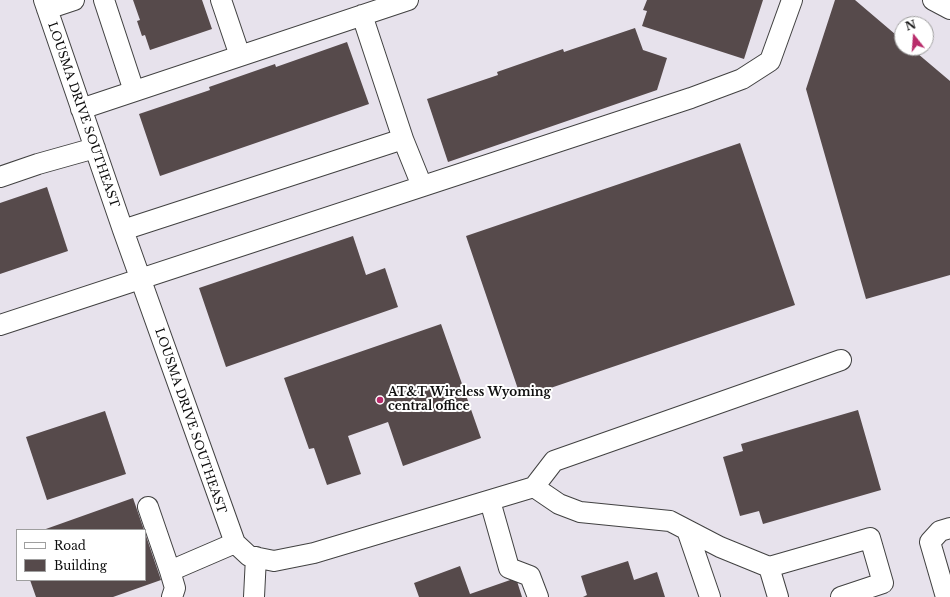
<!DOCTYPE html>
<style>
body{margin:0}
#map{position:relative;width:950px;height:597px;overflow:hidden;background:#fef5ef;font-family:"Libre Baskerville",serif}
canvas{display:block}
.legend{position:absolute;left:16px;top:529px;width:130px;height:52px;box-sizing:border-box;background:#fff;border:1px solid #9f9f9f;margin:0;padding:5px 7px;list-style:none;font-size:12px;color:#0e0e0e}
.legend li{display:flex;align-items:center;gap:8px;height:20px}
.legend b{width:20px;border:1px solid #9f9f9f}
.north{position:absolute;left:894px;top:16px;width:40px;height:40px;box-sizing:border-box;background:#fff;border:1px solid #9f9f9f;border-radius:50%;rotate:343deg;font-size:11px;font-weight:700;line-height:16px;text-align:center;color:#0e0e0e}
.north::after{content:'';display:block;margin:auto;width:14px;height:18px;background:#b82b6a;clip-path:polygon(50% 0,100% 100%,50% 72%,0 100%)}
</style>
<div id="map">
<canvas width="950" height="597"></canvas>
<ul class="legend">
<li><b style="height:5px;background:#fff"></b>Road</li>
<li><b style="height:11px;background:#564a4b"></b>Building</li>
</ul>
<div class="north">N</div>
</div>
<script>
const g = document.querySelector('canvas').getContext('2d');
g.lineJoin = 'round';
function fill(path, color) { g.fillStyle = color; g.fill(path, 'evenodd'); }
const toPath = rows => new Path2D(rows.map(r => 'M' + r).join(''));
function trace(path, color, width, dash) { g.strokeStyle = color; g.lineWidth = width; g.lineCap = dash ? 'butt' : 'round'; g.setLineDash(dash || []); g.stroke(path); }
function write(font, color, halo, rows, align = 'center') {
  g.font = font + ' "Libre Baskerville",serif'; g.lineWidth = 4; g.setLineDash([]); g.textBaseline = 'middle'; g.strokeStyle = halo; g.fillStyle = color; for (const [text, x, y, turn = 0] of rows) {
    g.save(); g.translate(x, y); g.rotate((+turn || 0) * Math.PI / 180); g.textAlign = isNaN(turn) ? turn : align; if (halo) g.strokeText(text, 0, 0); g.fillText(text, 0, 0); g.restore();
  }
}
fill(toPath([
 [0,0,950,0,950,597,0,597],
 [902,24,926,24,926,48,902,48],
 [17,530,145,530,145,580,17,580]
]), '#e7e2ec');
fill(toPath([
 [133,0,202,0,212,29,150,50,145,35,142,36,137,21,140,20],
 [647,0,763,0,744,59,642,26,647,11,643,10],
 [835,0,855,0,902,40,902,48,911,48,950,81,950,275,866,299,806,89],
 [635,28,643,50,667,58,657,90,448,162,427,99,498,75,497,72,563,49,564,52],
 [347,42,369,104,160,176,139,114,210,90,209,87,275,64,276,67],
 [740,143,795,305,521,398,466,236],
 [47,187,68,251,0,274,0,203],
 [353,236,366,275,385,268,398,307,226,367,199,288],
 [441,324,481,438,403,466,388,422,348,436,361,474,327,485,314,448,309,449,284,378],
 [858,410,881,490,763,524,759,511,740,516,723,457,743,451,741,444],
 [105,411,126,474,47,500,26,437],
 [133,498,144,530,43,530],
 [145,533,161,580,113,597,36,597,30,580,145,580],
 [628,561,634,580,657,572,665,597,583,597,587,595,581,576],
 [460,566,470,594,516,578,522,597,419,597,414,583]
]), '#564a4b');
const minor = toPath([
 [44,0,123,230,235,543,249,556,274,561,314,553,534,487],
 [104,0,134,91],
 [221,0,240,56],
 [933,0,950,9],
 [47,9,74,0],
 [81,109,408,0],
 [403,139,422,186],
 [0,177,38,164,95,148],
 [123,230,403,139,362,15],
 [0,325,691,98,742,79,770,61,792,0],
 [534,487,554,461,841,360],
 [534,487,559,504,580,512,670,521,720,547,769,567,778,597],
 [490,501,509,568,530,576,538,597],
 [148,507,170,571],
 [687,530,710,597],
 [769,567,870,538,883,583,841,597],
 [172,597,175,588,170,571,235,543],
 [254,597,256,557],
 [946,597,930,542,940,531,950,528]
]);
trace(minor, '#414141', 22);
trace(minor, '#fff', 20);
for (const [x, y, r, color] of [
 [380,400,4,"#b82b6a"]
]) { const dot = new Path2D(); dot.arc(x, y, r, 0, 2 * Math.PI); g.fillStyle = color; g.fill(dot); trace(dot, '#fff', 1.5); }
write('12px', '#0e0e0e', '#fff', [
 ["LOUSMA DRIVE SOUTHEAST",83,115,71],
 ["LOUSMA DRIVE SOUTHEAST",190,421,71]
]);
write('bold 12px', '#0e0e0e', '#fff', [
 ["AT&T Wireless Wyoming",388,393],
 ["central office",388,407]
], 'left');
</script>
